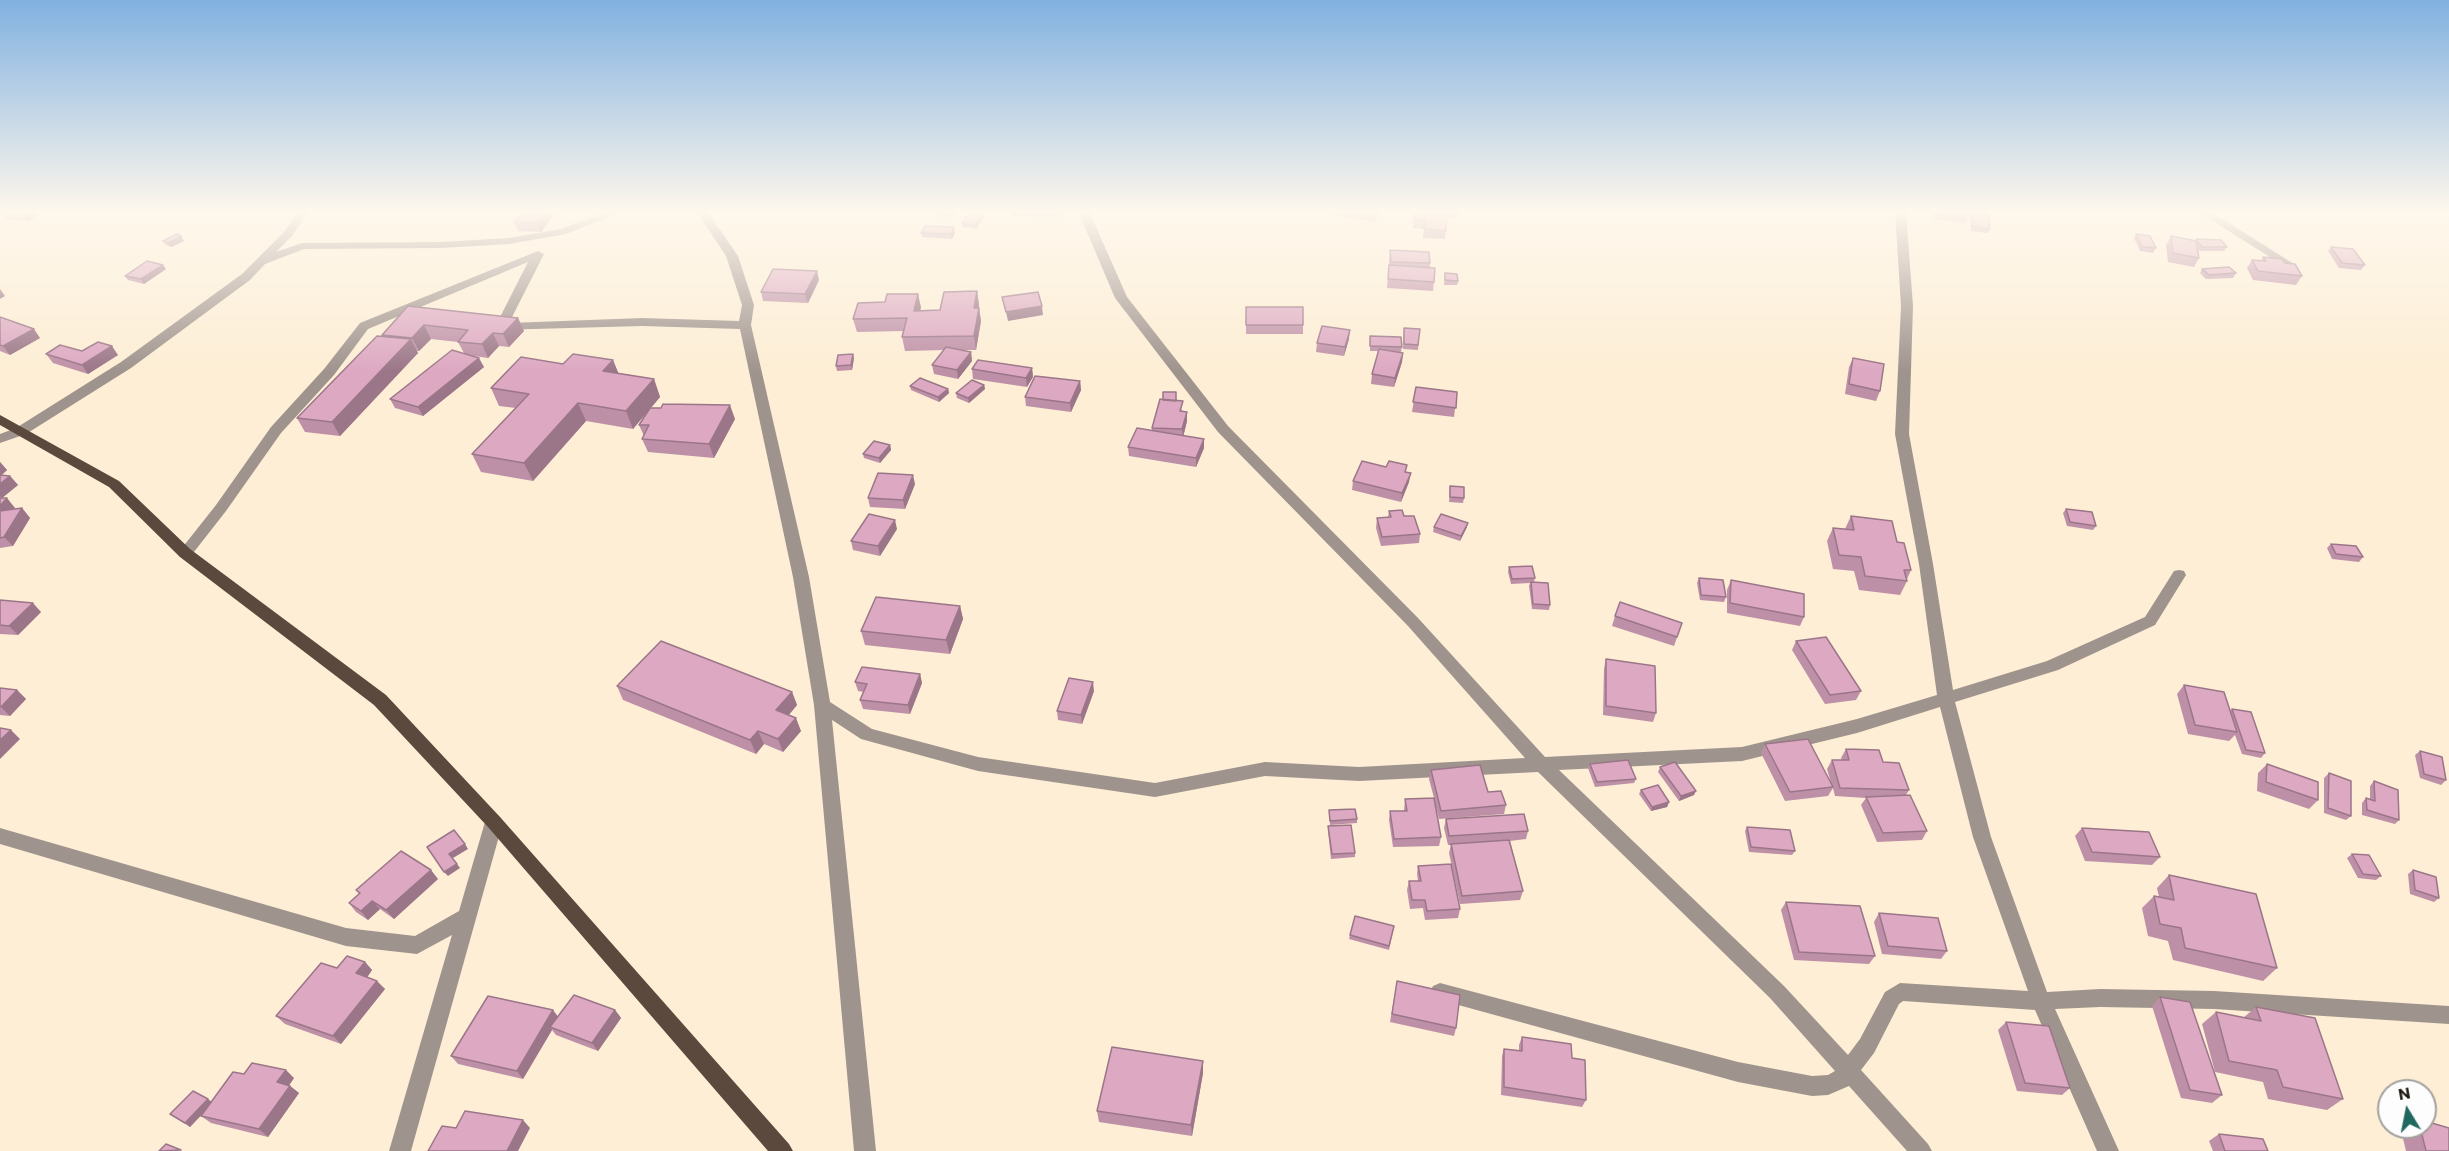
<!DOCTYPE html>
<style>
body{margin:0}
#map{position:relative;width:2449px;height:1151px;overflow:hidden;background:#fdeed5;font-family:Commissioner,sans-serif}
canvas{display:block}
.north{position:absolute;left:2377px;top:1079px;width:60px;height:60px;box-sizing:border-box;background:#fdfdfd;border:2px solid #a3a19e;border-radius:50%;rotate:350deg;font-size:16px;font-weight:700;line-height:24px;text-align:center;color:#1d180f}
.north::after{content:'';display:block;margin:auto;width:21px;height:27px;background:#21695e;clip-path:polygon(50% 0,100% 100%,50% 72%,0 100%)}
</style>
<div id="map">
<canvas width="2449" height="1151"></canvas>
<div class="north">N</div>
</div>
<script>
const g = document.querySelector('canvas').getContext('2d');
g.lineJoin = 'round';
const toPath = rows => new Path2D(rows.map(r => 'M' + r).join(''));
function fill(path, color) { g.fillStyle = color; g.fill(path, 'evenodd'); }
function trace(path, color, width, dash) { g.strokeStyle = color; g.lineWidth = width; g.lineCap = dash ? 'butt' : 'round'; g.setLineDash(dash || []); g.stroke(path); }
fill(toPath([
 [298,211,309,211,292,236,276,252,302,243,441,242,509,238,560,229,609,211,624,211,566,234,509,244,441,248,304,249,265,264,250,280,131,368,26,434,0,443,0,434,16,428,121,362,242,274,284,232,298,211],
 [696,211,707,211,738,256,754,305,751,325,809,577,830,702,872,729,978,757,1155,783,1265,762,1359,767,1525,758,1408,626,1218,432,1115,298,1078,211,1089,211,1127,297,1228,426,1418,618,1545,757,1742,747,1857,719,1937,695,1919,564,1895,434,1901,306,1895,211,1906,211,1913,306,1909,434,1933,564,1953,690,2047,661,2145,617,2174,571,2179,570,2184,571,2186,575,2155,625,2058,670,1955,702,1991,837,2047,992,2100,989,2214,991,2449,1006,2449,1024,2214,1009,2100,1007,2055,1009,2119,1151,2097,1151,2035,1010,1903,1001,1899,1004,1874,1053,1861,1070,1928,1144,1932,1151,1907,1151,1849,1086,1828,1095,1812,1096,1738,1082,1433,998,1430,992,1433,986,1440,983,1738,1062,1812,1076,1828,1075,1835,1071,1770,998,1538,772,1359,781,1265,776,1155,797,978,771,861,739,832,720,876,1151,854,1151,814,705,793,577,740,329,642,326,497,330,495,327,528,262,368,329,334,375,281,433,226,511,190,557,180,557,178,553,216,505,271,427,324,369,360,323,538,251,544,254,509,323,642,318,739,321,742,305,726,256,696,211],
 [1940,707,1973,837,2028,991,1900,983,1885,992,1860,1039,1848,1055,1784,986,1559,770,1742,761,1857,733,1940,707],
 [2197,211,2210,211,2294,264,2292,266,2284,266,2197,211],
 [494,815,500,817,503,822,411,1151,389,1151,452,935,417,954,346,946,0,844,0,828,346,928,415,936,459,911,485,822,488,817,494,815]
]), '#9f938d');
fill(toPath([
 [0,415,119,481,190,549,386,695,500,817,789,1144,793,1151,768,1151,488,827,374,705,180,557,109,487,0,425,0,415]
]), '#5c493e');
fill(toPath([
 [0,211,43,211,29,221,7,220,1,212,0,212],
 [938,211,955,212,955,216,939,217],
 [1012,211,1063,211,1061,217,1012,216],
 [1332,211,1379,211,1375,222,1332,215],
 [1425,211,1460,211,1456,219,1447,218,1445,239,1423,238,1424,229,1413,228,1414,213,1425,214],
 [1933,211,1966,211,1967,219,1965,223,1934,219],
 [1972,211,1990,229,1988,233,1971,231,1970,215],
 [552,212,554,215,541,232,518,231,514,222],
 [984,212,984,217,976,229,963,227,962,223],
 [955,232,952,239,922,237,921,233],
 [2136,234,2156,248,2153,253,2140,251,2134,238],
 [181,236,184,241,171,247,166,245,163,241],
 [2171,236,2195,240,2196,239,2227,247,2224,251,2199,251,2198,249,2199,258,2194,267,2168,262,2166,245],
 [2331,247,2365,265,2361,270,2339,268,2328,251],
 [1390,250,1430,263,1430,267,1434,282,1433,291,1387,288],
 [2263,257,2285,263,2302,276,2296,285,2253,280,2247,268,2252,260,2261,261],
 [166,269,144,284,128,280,125,276],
 [2202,269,2236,273,2233,278,2206,279,2200,273],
 [1445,273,1458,281,1457,285,1444,285],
 [819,280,808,303,763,301,761,292],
 [977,291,979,305,979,308,981,321,976,350,962,350,971,352,972,361,958,379,934,374,932,365,944,350,905,351,902,337,904,331,857,332,853,319,885,302,921,307,920,311,940,310],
 [408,306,518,318,524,331,509,347,499,346,488,358,474,356,484,367,423,416,395,408,390,399,464,353,458,342,431,339,419,351,417,351,418,353,340,436,305,432,297,418,383,337,382,335],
 [1246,307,1303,325,1303,334,1246,334],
 [0,317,40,338,10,355,0,351],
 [1404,328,1420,329,1418,350,1403,349],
 [1370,336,1402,347,1401,352,1396,352,1403,353,1402,362,1394,387,1371,384,1372,374,1379,351,1370,351],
 [1349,339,1344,356,1316,352,1317,343],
 [82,351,118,355,88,374,53,363,46,354],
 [854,358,852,370,837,371,836,366],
 [1853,358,1880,391,1876,401,1845,394,1849,367],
 [613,360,618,373,654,379,660,397,651,408,735,419,714,458,648,452,642,439,644,436,639,425,646,413,633,429,586,421,533,481,481,472,472,454,516,408,499,406,491,388,563,364],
 [1032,368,1033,377,1027,387,973,379,972,369],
 [1080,381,1081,390,1071,412,1026,406,1025,397],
 [984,385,985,389,969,403,957,398,956,393],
 [910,386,948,389,949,393,939,402,911,390],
 [1416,387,1457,392,1454,417,1412,412],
 [1163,400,1176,401,1183,412,1187,412,1187,421,1183,436,1204,439,1204,448,1196,467,1129,456,1128,447,1152,431,1152,428],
 [890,445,891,450,880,463,864,458,863,454],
 [0,462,7,470,2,475,10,476,18,485,2,498,15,508,14,510,22,508,30,518,13,546,0,548],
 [1407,472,1409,482,1401,502,1352,490,1353,481],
 [915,484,905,509,870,507,868,498],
 [1450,486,1464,498,1463,503,1449,502],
 [2066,509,2096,526,2093,530,2067,526,2063,513],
 [1389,511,1404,516,1420,534,1419,543,1381,546,1376,528,1377,518,1388,518],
 [1851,516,1897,542,1911,570,1907,579,1907,581,1900,595,1859,590,1854,571,1833,569,1827,541,1833,528,1845,529],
 [1434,527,1467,527,1460,541,1433,532],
 [897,529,880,556,853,550,851,541],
 [2331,544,2363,557,2359,562,2332,559,2327,548],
 [1509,567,1535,578,1534,582,1550,605,1549,610,1532,609,1529,586,1530,583,1511,584,1508,572],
 [1699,578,1726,597,1724,602,1700,600,1697,583],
 [1731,580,1804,617,1800,626,1727,613,1727,590],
 [0,600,41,612,18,635,0,634],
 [960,606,963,619,950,654,865,645,861,631],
 [1615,616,1682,623,1674,646,1612,626],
 [1796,641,1861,691,1856,700,1825,704,1792,650],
 [1606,659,1656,713,1653,722,1603,715,1604,669],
 [920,674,922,683,910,714,863,709,860,700,864,692,858,691,855,682],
 [2184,685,2230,711,2232,709,2265,753,2261,758,2242,754,2235,735,2229,741,2188,734,2177,694],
 [617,686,792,692,797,705,789,715,801,731,783,752,764,744,756,754,623,700],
 [0,688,17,690,26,699,10,716,0,715],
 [1094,691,1082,724,1058,720,1057,711],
 [1765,744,1831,783,1827,769,1832,760,1842,760,1841,758,1846,749,1883,762,1909,790,1906,795,1927,831,1922,840,1877,842,1861,805,1866,798,1835,796,1833,788,1828,796,1785,801,1761,753],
 [2420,751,2446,780,2441,785,2420,778,2415,755],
 [1590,764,1636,779,1634,783,1595,787,1588,768],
 [2267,764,2318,800,2309,809,2257,791,2258,773],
 [1660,767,1694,795,1679,801,1658,772],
 [1431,770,1488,792,1506,805,1504,814,1439,819,1435,803,1441,837,1439,846,1393,847,1389,820,1390,811,1404,811,1405,799,1434,798,1429,779],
 [2329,773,2351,816,2346,820,2324,813,2324,778],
 [2374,781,2399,820,2395,824,2362,815,2362,803,2366,798,2370,800,2370,786],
 [1641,790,1669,802,1667,807,1651,811,1639,794],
 [1329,810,1357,819,1357,823,1330,825],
 [1446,819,1528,831,1526,839,1510,841,1523,891,1520,900,1460,904,1449,853,1451,845,1448,845,1444,828],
 [1328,826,1355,853,1355,857,1331,859,1328,831],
 [1747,827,1795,851,1792,855,1749,852,1745,831],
 [2082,828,2160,857,2152,865,2085,861,2075,836],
 [2352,854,2381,876,2376,880,2358,878,2347,858],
 [1418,866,1460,909,1458,918,1425,920,1423,908,1410,909,1407,890,1409,881,1418,881,1417,874],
 [2413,870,2439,898,2434,902,2410,894,2408,874],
 [2169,875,2277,968,2263,981,2173,960,2168,941,2148,936,2142,908,2154,896,2159,897,2157,888],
 [438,879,394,919,380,909,368,920,356,912,349,903,359,894,356,890],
 [1786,902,1875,956,1869,964,1794,960,1781,910],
 [1879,913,1947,951,1941,959,1882,954,1874,922],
 [1394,926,1389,950,1349,939,1350,935],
 [365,962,372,970,367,977,385,989,341,1044,285,1024,276,1016,337,968],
 [1397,981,1456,1028,1454,1036,1390,1022],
 [2160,997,2222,1095,2212,1103,2181,1098,2152,1006],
 [2256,1007,2343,1099,2327,1110,2268,1099,2263,1082,2215,1072,2202,1024,2216,1012,2243,1018],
 [615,1010,621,1018,598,1051,556,1035,552,1030,523,1079,458,1064,451,1056,558,1016],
 [2006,1022,2070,1088,2062,1095,2017,1091,1998,1030],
 [1522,1037,1572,1058,1586,1100,1582,1107,1501,1095,1502,1056,1504,1049,1519,1051,1519,1045],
 [1203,1061,1203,1073,1192,1136,1099,1122,1097,1111],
 [294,1078,289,1085,299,1093,268,1137,211,1123,201,1116,203,1113,190,1127,170,1114],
 [2406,1127,2420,1127,2449,1151,2406,1151,2401,1130],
 [2219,1134,2268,1151,2213,1151,2209,1141]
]), '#be90a7');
fill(toPath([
 [25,211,43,211,29,221,23,213],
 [547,211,559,211,552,212,554,215,541,232,537,223],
 [1377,211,1379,211,1375,222,1376,213],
 [984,212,984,217,976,229,975,225],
 [954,227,955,232,952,239,951,234],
 [181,236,184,241,171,247,168,243],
 [163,265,166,269,144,284,141,279],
 [817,271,819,280,808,303,805,294],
 [0,289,5,296,0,299],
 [977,291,979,305,976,321,974,308],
 [918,294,921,307,916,324,914,311],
 [1042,306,1043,315,1008,321,1006,312],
 [979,308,981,321,976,350,974,336],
 [518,318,524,331,509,347,503,334],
 [424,325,431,339,419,351,412,338],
 [34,329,40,338,10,355,3,346],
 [1350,330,1349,339,1344,356,1345,347],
 [493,333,499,346,488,358,482,344],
 [411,339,418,353,340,436,332,422],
 [112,346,118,355,88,374,82,365],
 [971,352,972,361,958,379,957,370],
 [1403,353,1402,362,1394,387,1395,378],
 [853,354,854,358,852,370,851,365],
 [479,358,484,367,423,416,418,407],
 [613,360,620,377,603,371],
 [1032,368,1033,377,1027,387,1026,378],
 [654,379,660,397,633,429,626,411],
 [1080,381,1081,390,1071,412,1070,403],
 [984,385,985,389,969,403,968,398],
 [948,389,949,393,939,402,938,397],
 [578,403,586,421,533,481,524,463],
 [730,405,735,419,714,458,709,444],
 [1187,412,1187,421,1183,438,1182,429],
 [1204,439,1204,448,1196,467,1196,458],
 [890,445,891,450,880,463,879,458],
 [0,462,7,470,0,476],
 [1411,473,1409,482,1401,502,1402,493],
 [913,475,915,484,905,509,903,500],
 [10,476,18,485,2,498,0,496,0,484],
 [7,498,15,508,3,520,0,516,0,506],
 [22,508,30,518,13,546,4,537],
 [895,520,897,529,880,556,878,546],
 [1468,523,1467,527,1460,541,1461,536],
 [33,603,41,612,18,635,9,626],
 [960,606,963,619,950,654,946,640],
 [920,674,922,683,910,714,908,705],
 [1093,682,1094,691,1082,724,1081,715],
 [17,690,26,699,10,716,1,707],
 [792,692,797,705,781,724,776,710],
 [796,718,801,731,783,752,778,739],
 [11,730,20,739,0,759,0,740],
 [758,731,764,744,756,754,750,740],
 [1696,791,1694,795,1679,801,1681,796],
 [1669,802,1667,807,1651,811,1652,807],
 [465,844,468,849,453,858,449,854],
 [457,864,460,868,448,876,444,872],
 [431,870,438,879,394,919,386,910],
 [372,901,380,909,368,920,361,911],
 [365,962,372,970,364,982,356,973],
 [377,981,385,989,341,1044,333,1036],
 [553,1010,559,1018,550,1027,552,1030,523,1079,517,1071],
 [615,1010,621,1018,598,1051,592,1043],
 [1203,1061,1203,1073,1192,1136,1191,1125],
 [286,1070,294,1078,286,1090,277,1082],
 [290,1086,299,1093,268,1137,259,1129],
 [208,1099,213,1103,190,1127,185,1123],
 [523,1120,530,1128,518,1151,507,1151]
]), '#9b7688');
const building = toPath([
 [1,211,25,211,23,213,1,211],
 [524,211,547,211,537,223,514,222,524,211],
 [938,211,955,211,938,213,938,211],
 [971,211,984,212,975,225,962,223,971,211],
 [1361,211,1377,211,1376,213,1361,211],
 [1425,211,1447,211,1446,231,1424,229,1425,220,1414,220,1414,213,1425,214,1425,211],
 [1935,211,1966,211,1967,219,1935,214,1935,211],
 [1972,211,1988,214,1990,229,1973,226,1972,211],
 [925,226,954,227,951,234,921,233,925,226],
 [177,234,181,236,168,243,163,241,177,234],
 [2136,234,2150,236,2156,248,2142,247,2136,234],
 [2171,236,2196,241,2199,258,2173,253,2171,236],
 [2196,239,2221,240,2227,247,2202,247,2196,239],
 [2331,247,2353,249,2365,265,2342,263,2331,247],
 [1390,250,1429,252,1430,263,1391,262,1390,250],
 [2263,257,2282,259,2285,263,2295,264,2302,276,2258,271,2252,260,2266,261,2263,257],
 [147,261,163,265,141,279,125,276,147,261],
 [1389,265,1435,268,1434,282,1388,279,1389,265],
 [2229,267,2236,273,2209,275,2202,269,2229,267],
 [773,269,817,271,805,294,761,292,773,269],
 [1445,273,1457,274,1458,281,1445,280,1445,273],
 [977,291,974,308,979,308,974,336,902,337,907,318,853,319,858,303,885,302,887,294,918,294,914,311,940,310,944,292,977,291],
 [1038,292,1042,306,1006,312,1002,297,1038,292],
 [408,306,518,318,503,334,493,333,482,344,458,342,468,330,424,325,412,338,382,335,408,306],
 [1246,307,1303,307,1303,325,1246,325,1246,307],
 [0,317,34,329,3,346,0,345,0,317],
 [1322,326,1350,330,1345,347,1317,343,1322,326],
 [1404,328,1420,329,1418,345,1404,344,1404,328],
 [377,336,411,339,332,422,297,418,377,336],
 [1370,336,1401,337,1402,347,1370,346,1370,336],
 [98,342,112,346,82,365,46,354,60,345,82,351,98,342],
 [946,347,971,352,957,370,932,365,946,347],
 [1379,349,1403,353,1395,378,1372,374,1379,349],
 [452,350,479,358,418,407,390,399,452,350],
 [573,354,613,360,603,371,654,379,626,411,578,403,524,463,472,454,529,394,491,388,521,357,563,364,573,354],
 [853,354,851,365,836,366,838,355,853,354],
 [1853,358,1884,364,1880,391,1849,384,1853,358],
 [978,360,1032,368,1026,378,972,369,978,360],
 [1035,376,1080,381,1070,403,1025,397,1035,376],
 [920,378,948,389,938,397,910,386,920,378],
 [972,380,984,385,968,398,956,393,972,380],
 [1416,387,1457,392,1456,408,1413,402,1416,387],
 [1163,392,1176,392,1176,401,1163,400,1163,392],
 [1160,399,1183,401,1180,411,1187,412,1182,429,1152,428,1160,399],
 [663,404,730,405,709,444,642,439,649,425,639,425,650,408,661,408,663,404],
 [1137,428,1204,439,1196,458,1128,447,1137,428],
 [874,441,890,445,879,458,863,454,874,441],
 [1362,461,1386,467,1389,461,1407,465,1405,472,1411,473,1402,493,1353,481,1362,461],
 [878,473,913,475,903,500,868,498,878,473],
 [0,475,10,476,0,484,0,475],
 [1450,486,1464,487,1464,498,1450,497,1450,486],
 [0,498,7,498,0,506,0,498],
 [22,508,4,537,0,538,0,511,22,508],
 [2066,509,2092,512,2096,526,2070,522,2066,509],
 [1402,510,1404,516,1414,516,1420,534,1382,537,1377,518,1391,517,1389,511,1402,510],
 [869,514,895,520,878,546,851,541,869,514],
 [1441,514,1468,523,1461,536,1434,527,1441,514],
 [1851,516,1892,521,1897,542,1904,543,1911,570,1904,570,1907,581,1865,576,1861,557,1839,555,1833,528,1854,530,1851,516],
 [2331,544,2356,546,2363,557,2336,554,2331,544],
 [1532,566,1535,578,1512,579,1509,567,1532,566],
 [1699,578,1723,580,1726,597,1701,595,1699,578],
 [1731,580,1804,594,1804,617,1730,603,1731,580],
 [1531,582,1548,583,1550,605,1533,604,1531,582],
 [876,597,960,606,946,640,861,631,876,597],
 [0,600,33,603,9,626,0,625,0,600],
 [1620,602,1682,623,1677,637,1615,616,1620,602],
 [1826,637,1861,691,1830,695,1796,641,1826,637],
 [661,641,792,692,776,710,796,718,778,739,758,731,750,740,617,686,661,641],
 [1606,659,1655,666,1656,713,1606,706,1606,659],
 [862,667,920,674,908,705,860,700,867,684,855,682,862,667],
 [1069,678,1093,682,1081,715,1057,711,1069,678],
 [2184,685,2224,692,2237,732,2195,725,2184,685],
 [0,688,17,690,1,707,0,706,0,688],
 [2232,709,2251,712,2265,753,2246,750,2232,709],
 [0,728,11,730,0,740,0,728],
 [1808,739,1833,787,1790,792,1765,744,1808,739],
 [1846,749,1879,750,1883,762,1899,763,1909,790,1840,788,1832,760,1849,760,1846,749],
 [2420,751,2442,757,2446,780,2424,774,2420,751],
 [1628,760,1636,779,1597,782,1590,764,1628,760],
 [1675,762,1696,791,1681,796,1660,767,1675,762],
 [2267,764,2318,782,2318,800,2266,782,2267,764],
 [1480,765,1488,792,1501,791,1506,805,1441,811,1431,770,1480,765],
 [2329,773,2351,781,2351,816,2328,808,2329,773],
 [2374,781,2398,790,2399,820,2367,810,2366,798,2375,801,2374,781],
 [1658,785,1669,802,1652,807,1641,790,1658,785],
 [1910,795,1927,831,1883,833,1866,797,1910,795],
 [1434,798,1441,837,1394,839,1390,811,1407,811,1405,799,1434,798],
 [1355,809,1357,819,1330,821,1329,810,1355,809],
 [1524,814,1528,831,1449,836,1446,819,1524,814],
 [1351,825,1355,853,1332,854,1328,826,1351,825],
 [1747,827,1790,830,1795,851,1751,847,1747,827],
 [2082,828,2149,832,2160,857,2092,852,2082,828],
 [454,830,465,844,449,854,457,864,444,872,427,847,454,830],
 [1509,840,1523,891,1462,896,1451,844,1509,840],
 [401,851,431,870,386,910,372,901,361,911,349,903,360,893,356,890,401,851],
 [2352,854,2369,855,2381,876,2363,874,2352,854],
 [1451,864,1460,909,1427,911,1425,900,1412,900,1409,881,1421,881,1418,866,1451,864],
 [2413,870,2436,877,2439,898,2415,890,2413,870],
 [2169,875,2256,894,2277,968,2185,948,2181,928,2160,924,2154,896,2174,900,2169,875],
 [1786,902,1860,906,1875,956,1799,952,1786,902],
 [1879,913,1938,918,1947,951,1888,946,1879,913],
 [1355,916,1394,926,1389,946,1350,935,1355,916],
 [347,956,365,962,356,973,377,981,333,1036,276,1016,321,963,337,968,347,956],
 [1397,981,1460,995,1456,1028,1392,1014,1397,981],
 [574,995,615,1010,592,1043,550,1027,574,995],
 [488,996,553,1010,517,1071,451,1056,488,996],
 [2160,997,2190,1002,2222,1095,2190,1090,2160,997],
 [2256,1007,2315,1018,2343,1099,2283,1087,2277,1070,2229,1061,2216,1012,2261,1021,2256,1007],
 [2006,1022,2049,1026,2070,1088,2025,1083,2006,1022],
 [1522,1037,1571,1044,1572,1058,1585,1060,1586,1100,1504,1087,1504,1049,1522,1051,1522,1037],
 [1112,1047,1203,1061,1191,1125,1097,1111,1112,1047],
 [252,1063,286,1070,277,1082,290,1086,259,1129,201,1116,233,1072,244,1074,252,1063],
 [193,1091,208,1099,185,1123,170,1114,193,1091],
 [465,1111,523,1120,507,1151,428,1151,442,1126,456,1128,465,1111],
 [2425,1121,2449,1128,2449,1151,2426,1151,2420,1127,2425,1127,2425,1121],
 [2219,1134,2263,1139,2268,1151,2225,1151,2219,1134],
 [166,1144,181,1150,159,1151,166,1144]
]);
fill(building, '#dda8c2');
trace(building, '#9b7688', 1.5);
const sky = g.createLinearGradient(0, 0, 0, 372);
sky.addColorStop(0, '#81b1e0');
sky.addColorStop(0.57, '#fef7ec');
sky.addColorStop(1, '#fef7ec00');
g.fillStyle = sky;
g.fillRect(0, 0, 2449, 372);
</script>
